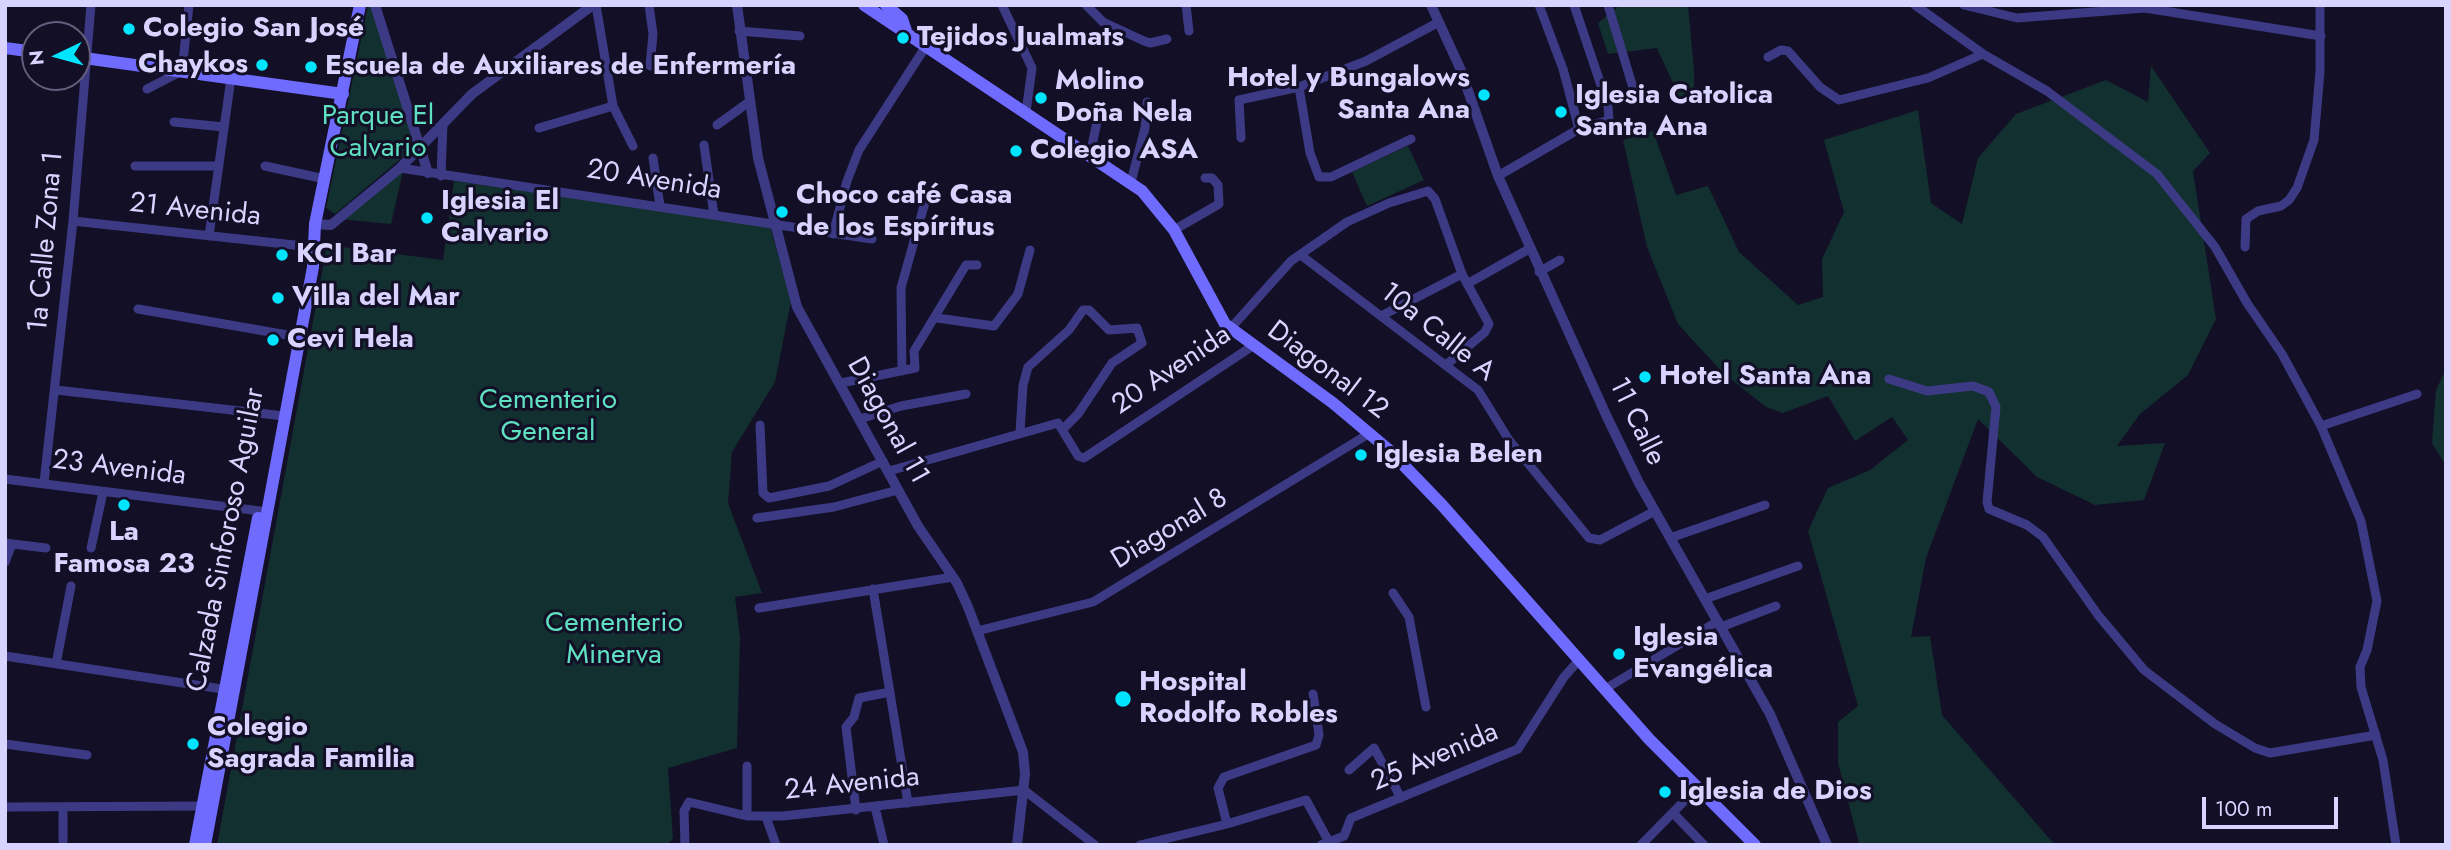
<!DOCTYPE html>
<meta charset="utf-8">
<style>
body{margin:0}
#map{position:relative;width:2451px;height:850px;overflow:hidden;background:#130f26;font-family:Jost,sans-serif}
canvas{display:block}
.frame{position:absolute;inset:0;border:7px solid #d9d4ff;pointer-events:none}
.north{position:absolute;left:21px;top:21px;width:70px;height:70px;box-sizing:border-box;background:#130f26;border:2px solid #625e7d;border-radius:50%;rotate:265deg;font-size:19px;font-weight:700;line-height:28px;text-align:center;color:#d9d4ff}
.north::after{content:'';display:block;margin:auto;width:24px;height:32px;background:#00e5ff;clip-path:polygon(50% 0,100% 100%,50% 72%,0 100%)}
.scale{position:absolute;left:2202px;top:797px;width:136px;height:32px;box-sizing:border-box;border:4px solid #d9d4ff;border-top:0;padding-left:9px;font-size:21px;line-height:24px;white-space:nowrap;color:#d9d4ff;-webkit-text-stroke:5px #130f26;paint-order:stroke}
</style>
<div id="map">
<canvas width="2451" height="850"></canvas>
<div class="frame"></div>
<div class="north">N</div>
<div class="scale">100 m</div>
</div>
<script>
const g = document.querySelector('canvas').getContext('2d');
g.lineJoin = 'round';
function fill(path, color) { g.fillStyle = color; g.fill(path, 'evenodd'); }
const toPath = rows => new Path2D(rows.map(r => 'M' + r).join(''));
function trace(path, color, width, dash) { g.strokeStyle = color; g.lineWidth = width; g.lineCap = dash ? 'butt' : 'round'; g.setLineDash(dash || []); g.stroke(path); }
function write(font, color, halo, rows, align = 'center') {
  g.font = font + ' Jost,sans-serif'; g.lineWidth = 6; g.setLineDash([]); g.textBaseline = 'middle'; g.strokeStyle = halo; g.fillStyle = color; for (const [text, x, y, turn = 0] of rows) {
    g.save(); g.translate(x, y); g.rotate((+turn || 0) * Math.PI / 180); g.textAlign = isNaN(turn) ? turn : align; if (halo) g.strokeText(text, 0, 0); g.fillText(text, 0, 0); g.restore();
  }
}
fill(toPath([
 [374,5,414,136,411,150,335,214,326,208,368,6],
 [1620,5,1688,5,1694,70,1694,99,1682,103,1657,48,1608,54,1598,23],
 [2151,66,2210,153,2193,171,2216,319,2188,375,2140,414,2117,446,2165,443,2144,500,2095,505,2037,477,1978,419,1926,558,1911,637,1930,636,1942,715,2055,845,1859,843,1838,763,1838,722,1858,706,1808,531,1828,488,1870,470,1908,440,1892,417,1855,441,1828,396,1783,413,1766,407,1722,372,1678,324,1647,247,1623,140,1653,131,1676,195,1708,186,1739,252,1798,305,1823,297,1822,259,1844,212,1824,140,1918,110,1931,203,1962,224,1978,158,2016,114,2106,80,2148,102],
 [1408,146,1424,180,1367,206,1352,172],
 [403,171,391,224,338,219],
 [454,181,770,226,791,301,775,382,732,452,728,503,762,593,735,597,740,638,737,748,668,768,673,838,667,845,217,845,327,245,443,260],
 [2446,369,2446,466,2432,443,2436,390]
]), '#12302f');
trace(toPath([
 [596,5,613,106,633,146],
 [649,5,653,34,650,66],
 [1002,5,1032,68,1026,112],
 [1086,5,1103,22,1144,41,1150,43,1167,39],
 [1186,5,1189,31],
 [1539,5,1563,69,1579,129],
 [1608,5,1637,101],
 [1915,5,1983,54,2047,91,2157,174,2215,247,2247,303,2282,354,2321,426,2361,521,2377,601,2367,650,2360,667,2361,687,2383,760,2396,845],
 [1964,5,2017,18,2145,8,2321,36],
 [739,31,800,36],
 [1768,57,1781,50,1788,51,1820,87,1839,100,1928,78,1983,54],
 [1299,87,1310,153,1319,177,1331,177,1411,139],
 [147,89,182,71,189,5],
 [174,122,224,127],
 [717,125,749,102],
 [539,128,613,106],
 [1241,138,1239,100,1299,87,1366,61,1439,22],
 [704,145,714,215],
 [1090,155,1098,117],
 [653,158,660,206],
 [135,166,219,166],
 [265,166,325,179],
 [400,168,872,239],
 [441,176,443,123],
 [1498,176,1579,129,1609,120,1608,106,1574,5],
 [1131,182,1145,128,1147,102],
 [73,221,313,247],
 [1174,230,1219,204,1218,185,1212,178,1205,178],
 [833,234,847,181,859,150,926,46],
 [209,236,231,78],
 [2245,247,2246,219,2258,211,2281,206,2289,200,2297,188,2314,140,2320,72,2320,5],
 [1302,256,1478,390,1509,440,1589,538,1600,540,1655,511],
 [1539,272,1560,260],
 [1467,284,1529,249],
 [138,309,299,337],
 [1381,316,1462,274],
 [937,318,994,326,1018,294,1030,250],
 [1230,329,1291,261,1347,222,1389,203,1428,191,1435,199,1462,274,1489,324,1485,332,1446,365],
 [902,371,901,288,927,195],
 [1889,379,1927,391,1973,386,1989,392,1996,407,1987,502,1989,509,2027,525,2043,537,2098,615,2144,670,2215,724,2255,748,2270,753,2376,735],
 [841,383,915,368,914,351,966,265,977,265],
 [56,390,284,416],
 [860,419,901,406,966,394],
 [760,425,763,493,769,498,829,486,883,461],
 [2321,426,2417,394],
 [1020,432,1023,385,1028,367,1069,330,1083,310,1089,310,1109,330,1137,328,1142,343,1112,363,1078,414,1063,429],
 [889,471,1058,423,1078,456,1084,458,1254,345],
 [5,479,268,512],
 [44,483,73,221,91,5],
 [757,518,834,507,898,490],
 [1670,538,1765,505],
 [5,543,46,548],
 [91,548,103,492],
 [5,562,12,544],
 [873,589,908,803],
 [1393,593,1409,617,1426,707],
 [1705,599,1798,566],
 [759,608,953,577],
 [1721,627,1776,606],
 [977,631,1093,602,1370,433],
 [5,656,229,690],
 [56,664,71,586],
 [1605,689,1718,621],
 [5,744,87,755],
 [747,766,747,816],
 [1349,770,1374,748,1401,798],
 [5,807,207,806],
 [875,807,884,845],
 [856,810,846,727,854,717,859,698,890,692],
 [1673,813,1704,845],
 [766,817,776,845],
 [1227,824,1218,788,1224,777,1316,745,1319,735,1313,694],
 [63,845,63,807],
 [685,845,684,811,689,802,747,816,783,816,1024,790,1095,845],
 [1140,845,1227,824,1306,800,1329,842],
 [1321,845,1344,836,1351,818,1518,749,1564,677,1579,660],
 [1641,845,1696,789]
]), '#3d3a85', 9);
trace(toPath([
 [375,5,428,173],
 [737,5,758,158,797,307,918,526,957,583,968,607,1023,752,1025,774,1017,845],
 [1431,5,1460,68,1498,176,1607,417,1639,483,1770,714,1827,845],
 [315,224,331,225,400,168,472,94,593,5]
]), '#3d3a85', 10);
trace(toPath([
 [864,5,1142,191,1174,230,1225,324,1333,403,1389,450,1442,505,1649,739,1755,845],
 [886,5,902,19,906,31],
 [5,48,35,52],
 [77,57,343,94],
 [195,845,258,518],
 [205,845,313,267,315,224,360,5]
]), '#6f6bff', 12);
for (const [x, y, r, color] of [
 [129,29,7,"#00e5ff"],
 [903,38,7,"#00e5ff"],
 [262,65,7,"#00e5ff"],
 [311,67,7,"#00e5ff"],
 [1484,95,7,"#00e5ff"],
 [1041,98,7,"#00e5ff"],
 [1561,112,7,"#00e5ff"],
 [1016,151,7,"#00e5ff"],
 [782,212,7,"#00e5ff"],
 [427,218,7,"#00e5ff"],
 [282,255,7,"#00e5ff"],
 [278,298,7,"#00e5ff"],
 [273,340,7,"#00e5ff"],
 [1645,377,7,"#00e5ff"],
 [1361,455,7,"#00e5ff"],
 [124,505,7,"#00e5ff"],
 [1619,654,7,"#00e5ff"],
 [1123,699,9,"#00e5ff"],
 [193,744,7,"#00e5ff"],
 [1665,792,7,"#00e5ff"]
]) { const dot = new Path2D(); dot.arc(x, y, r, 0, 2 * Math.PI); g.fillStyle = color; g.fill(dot); trace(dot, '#130f26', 2.5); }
write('bold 28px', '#d9d4ff', '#130f26', [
 ["Colegio San José",143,29],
 ["Tejidos Jualmats",917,38],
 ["Chaykos",248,65,"right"],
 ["Escuela de Auxiliares de Enfermería",325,67],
 ["Hotel y Bungalows",1470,79,"right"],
 ["Santa Ana",1470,111,"right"],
 ["Molino",1055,82],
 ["Doña Nela",1055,114],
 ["Iglesia Catolica",1575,96],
 ["Santa Ana",1575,128],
 ["Colegio ASA",1030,151],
 ["Choco café Casa",796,196],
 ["de los Espíritus",796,228],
 ["Iglesia El",441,202],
 ["Calvario",441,234],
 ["KCI Bar",296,255],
 ["Villa del Mar",292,298],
 ["Cevi Hela",287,340],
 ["Hotel Santa Ana",1659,377],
 ["Iglesia Belen",1375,455],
 ["La",124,533,"center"],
 ["Famosa 23",124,565,"center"],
 ["Iglesia",1633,638],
 ["Evangélica",1633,670],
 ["Hospital",1139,683],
 ["Rodolfo Robles",1139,715],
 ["Colegio",207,728],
 ["Sagrada Familia",207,760],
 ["Iglesia de Dios",1679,792]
], 'left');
write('28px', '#5fe0c0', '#130f26', [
 ["Parque El",378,117],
 ["Calvario",378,149],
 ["Cementerio",548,401],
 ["General",548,433],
 ["Cementerio",614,624],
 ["Minerva",614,656]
]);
write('28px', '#d9d4ff', '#130f26', [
 ["20 Avenida",654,181,9],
 ["21 Avenida",195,211,6],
 ["1a Calle Zona 1",47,242,-85],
 ["10a Calle A",1437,333,39],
 ["20 Avenida",1172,371,-34],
 ["Diagonal 12",1327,371,37],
 ["Diagonal 11",887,421,61],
 ["11 Calle",1636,422,64],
 ["23 Avenida",119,469,7],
 ["Diagonal 8",1170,530,-31],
 ["Calzada Sinforoso Aguilar",227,540,-79],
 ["25 Avenida",1435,758,-23],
 ["24 Avenida",852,785,-6]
]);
</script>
